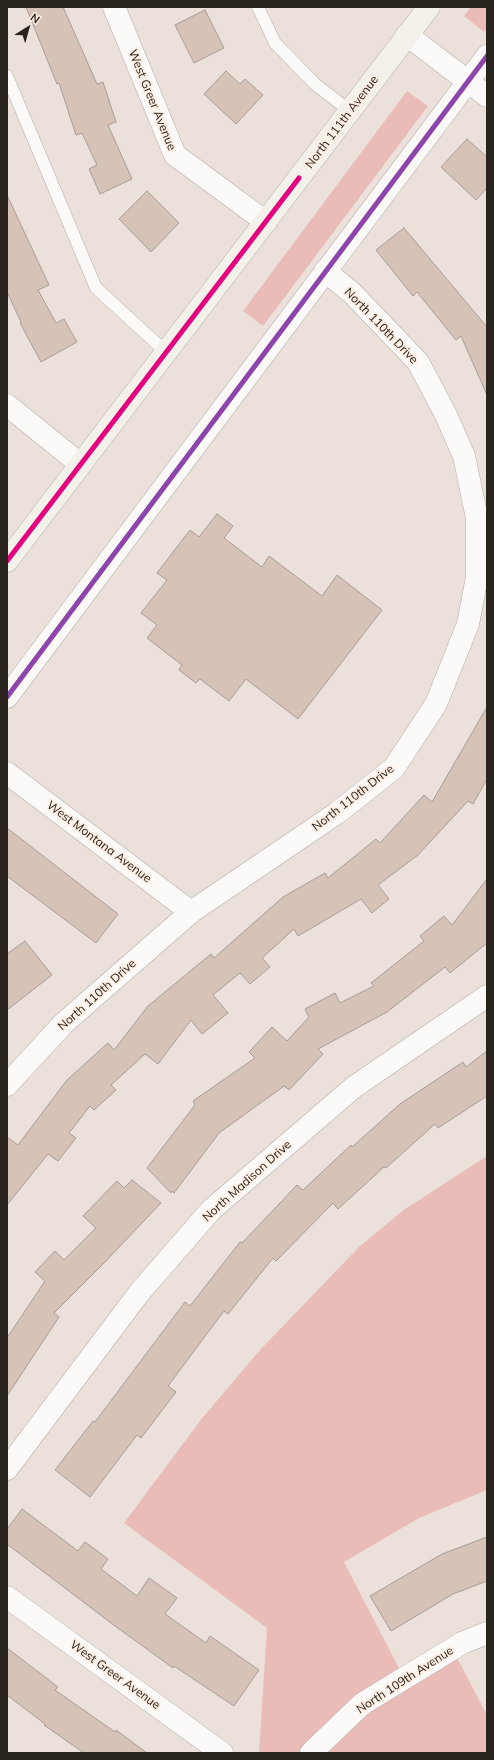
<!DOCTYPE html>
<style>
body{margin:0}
#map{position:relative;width:494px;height:1760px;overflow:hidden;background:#ebe1da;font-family:Mulish,sans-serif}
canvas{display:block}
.frame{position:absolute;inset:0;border:8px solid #29231e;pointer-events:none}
.north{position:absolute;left:8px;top:8px;width:40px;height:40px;-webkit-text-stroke:3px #feede1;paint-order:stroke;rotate:37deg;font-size:11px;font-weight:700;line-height:16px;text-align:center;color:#29231e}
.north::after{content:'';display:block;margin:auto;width:14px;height:18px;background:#29231e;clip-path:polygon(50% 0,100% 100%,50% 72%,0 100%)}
</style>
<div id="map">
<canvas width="494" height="1760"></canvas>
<div class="frame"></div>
<div class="north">N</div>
</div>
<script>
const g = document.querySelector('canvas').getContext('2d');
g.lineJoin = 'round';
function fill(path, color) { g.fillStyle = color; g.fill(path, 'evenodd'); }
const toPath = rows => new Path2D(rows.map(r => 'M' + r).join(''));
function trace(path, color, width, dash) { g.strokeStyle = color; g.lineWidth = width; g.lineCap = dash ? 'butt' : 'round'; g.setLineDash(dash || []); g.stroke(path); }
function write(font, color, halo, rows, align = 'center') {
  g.font = font + ' Mulish,sans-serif'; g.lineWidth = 3.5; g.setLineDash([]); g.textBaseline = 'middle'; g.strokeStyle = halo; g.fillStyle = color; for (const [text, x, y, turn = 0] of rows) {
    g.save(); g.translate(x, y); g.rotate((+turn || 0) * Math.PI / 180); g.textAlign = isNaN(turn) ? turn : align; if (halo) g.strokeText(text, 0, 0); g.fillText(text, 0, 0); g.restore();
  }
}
fill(toPath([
 [471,7,487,7,487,28,484,32,464,16],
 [407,91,428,106,263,326,243,311],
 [487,1156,487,1490,419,1518,344,1562,404,1678,453,1650,487,1715,487,1753,259,1753,267,1628,124,1523,203,1417,260,1350,359,1247,405,1209]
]), '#eabcb7');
const building = toPath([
 [26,7,63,7,97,84,103,82,116,122,108,125,132,179,100,194,89,169,97,165,82,133,76,135,59,83,57,84,26,7],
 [205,10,224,48,194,63,175,25,205,10],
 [226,71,240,84,245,79,263,95,236,124,204,94,226,71],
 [467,139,487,157,487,188,476,200,441,167,467,139],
 [147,191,179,223,151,252,119,219,147,191],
 [7,195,49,285,38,290,56,323,64,319,77,342,41,362,20,323,21,322,7,292,7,195],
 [404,228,487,327,487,395,461,336,456,340,417,292,413,296,376,250,404,228],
 [217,514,233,526,224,538,262,567,269,556,322,596,337,575,382,610,298,719,246,679,229,701,200,679,196,683,179,670,182,665,147,638,157,625,141,613,167,580,157,573,190,530,199,537,217,514],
 [487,707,487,779,473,804,468,801,418,855,378,885,389,899,372,913,361,899,298,936,294,929,262,958,270,967,250,984,240,973,213,995,228,1013,202,1034,191,1020,158,1064,145,1054,111,1085,116,1090,94,1110,90,1106,69,1133,76,1138,58,1161,48,1154,7,1205,7,1137,18,1145,67,1080,108,1043,114,1050,148,1006,211,954,214,958,283,897,325,873,328,878,376,839,380,843,424,795,432,802,487,707],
 [7,828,118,914,96,943,7,876,7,828],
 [487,879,487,943,450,973,445,967,387,1012,318,1049,323,1054,289,1090,284,1086,219,1133,174,1193,172,1191,171,1193,147,1168,195,1105,193,1101,255,1058,249,1052,272,1027,287,1041,309,1017,305,1009,335,993,340,1003,374,986,371,983,424,941,420,936,444,916,452,925,487,879],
 [25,941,52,975,7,1010,7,954,25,941],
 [487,1051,487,1096,438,1128,435,1124,386,1168,384,1167,338,1209,333,1203,276,1261,273,1258,228,1314,224,1311,168,1386,176,1392,141,1438,137,1435,90,1497,55,1470,93,1421,95,1422,185,1302,190,1306,240,1242,242,1243,297,1185,303,1190,351,1145,352,1147,400,1104,463,1062,466,1067,487,1051],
 [132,1180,161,1203,104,1263,54,1313,59,1317,7,1396,7,1338,45,1281,35,1272,55,1251,64,1260,96,1228,83,1216,117,1181,124,1188,132,1180],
 [22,1509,78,1551,85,1542,108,1559,101,1569,137,1596,149,1578,177,1598,165,1614,206,1643,210,1636,259,1670,234,1706,174,1666,173,1668,115,1626,7,1544,7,1529,22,1509],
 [487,1537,487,1581,453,1594,391,1631,370,1596,442,1554,487,1537],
 [7,1648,58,1687,55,1690,115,1732,116,1730,147,1753,84,1753,44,1725,45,1724,7,1695,7,1648]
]);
fill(building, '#d7c2b8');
trace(building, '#a59c98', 1);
const lane = toPath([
 [258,7,275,43,315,84,350,111],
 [7,76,96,288,166,352]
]);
const street = toPath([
 [114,7,175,155,266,222],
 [407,35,487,96],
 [7,405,80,464],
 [7,697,487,56],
 [7,773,191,912],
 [7,1085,64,1023,191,912,337,813,394,768,436,704,468,624,477,577,477,518,464,456,445,413,418,362,352,293,325,271],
 [7,1469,139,1293,211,1210,354,1087,487,996],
 [7,1597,222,1753],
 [311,1753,362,1704,462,1643,487,1633]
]);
const secondary = toPath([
 [7,561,429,7]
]);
trace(lane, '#b5ada8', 13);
trace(street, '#b5ada8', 23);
trace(secondary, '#b5ada8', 23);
trace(lane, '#fcfaf9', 12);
trace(street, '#fcfaf9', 22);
trace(secondary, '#f4f0ea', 22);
trace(toPath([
 [7,561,299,178]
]), '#e5007d', 5);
trace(toPath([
 [7,697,487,56]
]), '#8e44ad', 5);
write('12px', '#29231e', '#feede1', [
 ["West Greer Avenue",152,100,68],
 ["North 111th Avenue",342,122,-53],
 ["North 110th Drive",381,326,46],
 ["North 110th Drive",353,798,-38],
 ["West Montana Avenue",99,842,37],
 ["North 110th Drive",97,995,-42],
 ["North Madison Drive",247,1181,-42],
 ["West Greer Avenue",115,1675,36],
 ["North 109th Avenue",405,1680,-33]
]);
</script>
